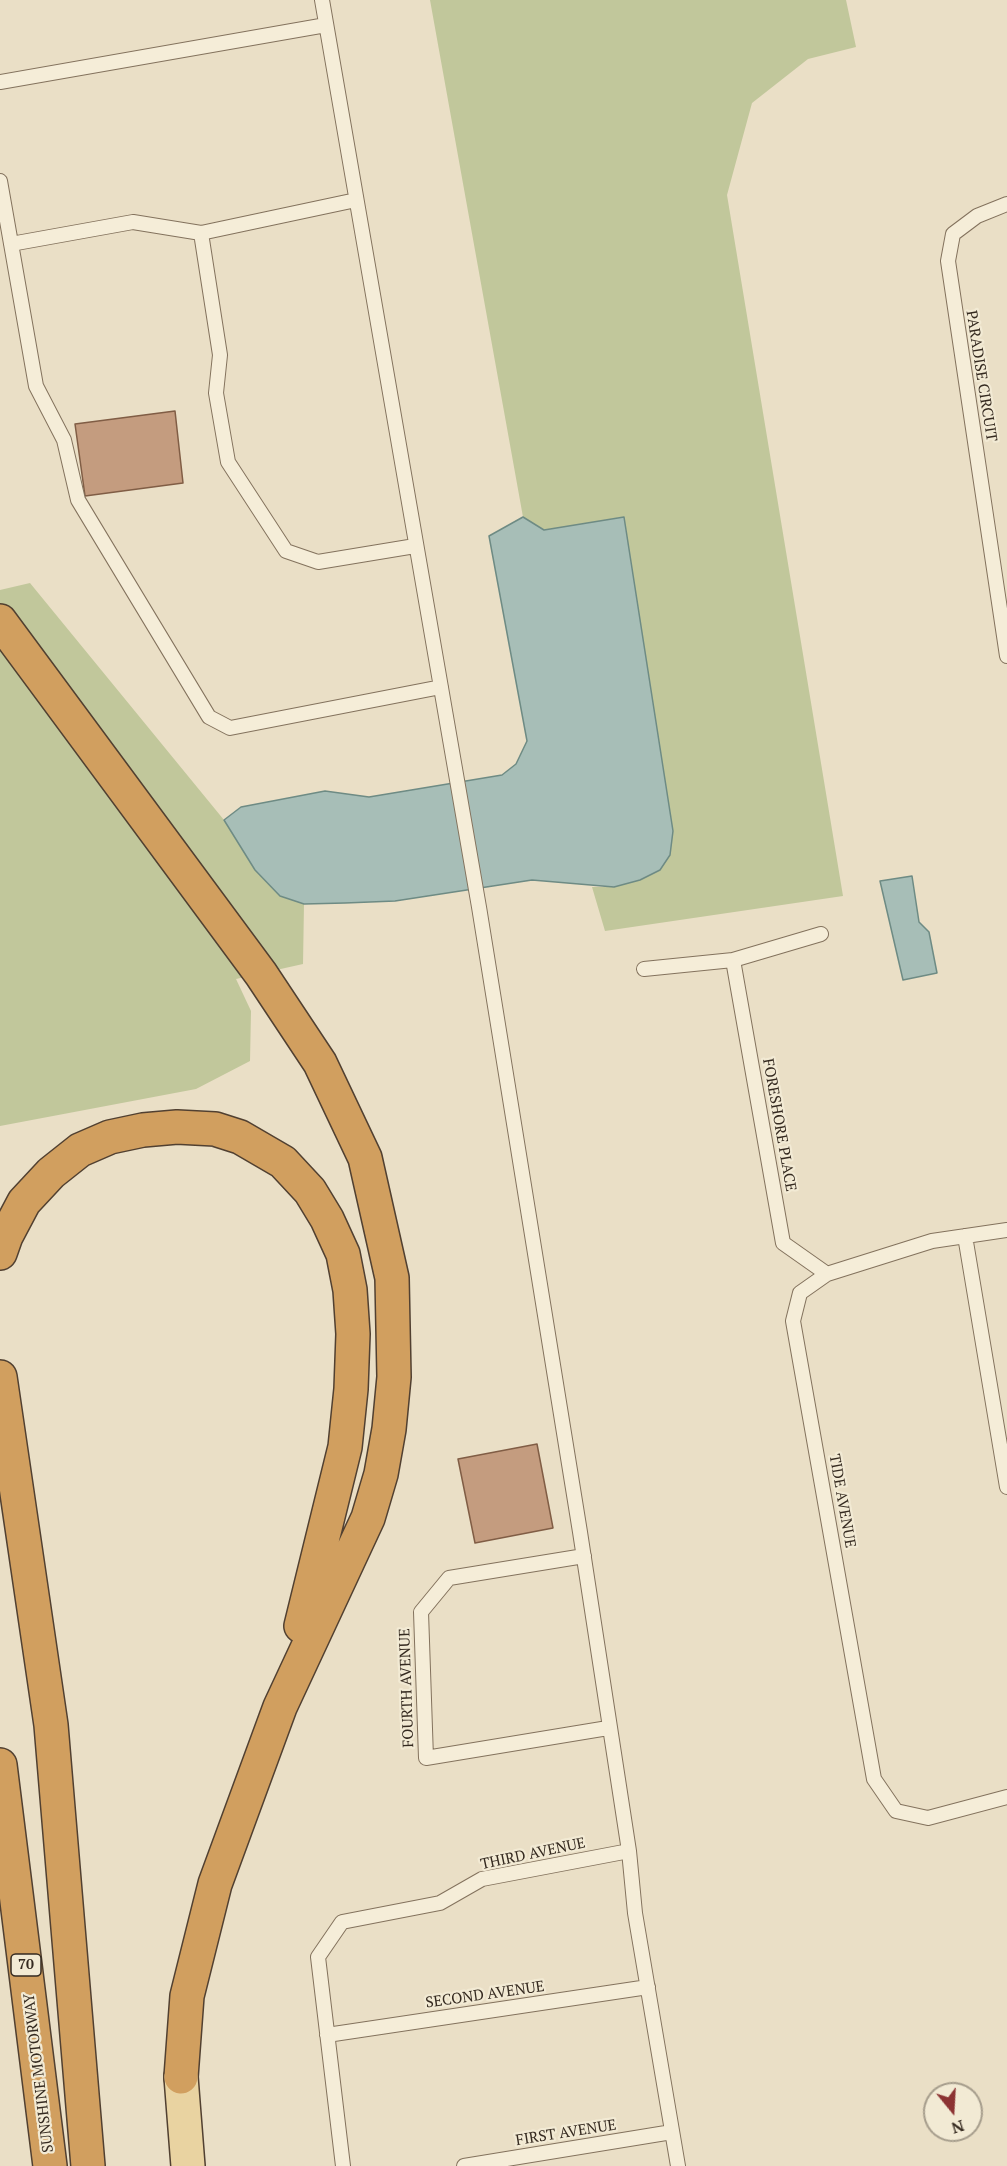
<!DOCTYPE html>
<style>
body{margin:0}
#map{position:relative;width:1007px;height:2166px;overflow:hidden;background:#eadfc6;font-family:"PT Serif",serif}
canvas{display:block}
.north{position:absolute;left:923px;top:2082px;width:60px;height:60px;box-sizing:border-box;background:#f2ead4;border:2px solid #a69d8c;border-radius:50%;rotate:162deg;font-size:16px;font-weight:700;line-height:24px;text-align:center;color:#352a20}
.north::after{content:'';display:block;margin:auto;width:21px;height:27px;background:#8c3333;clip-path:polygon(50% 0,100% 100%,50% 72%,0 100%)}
</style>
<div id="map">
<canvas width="1007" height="2166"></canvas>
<div class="north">N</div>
</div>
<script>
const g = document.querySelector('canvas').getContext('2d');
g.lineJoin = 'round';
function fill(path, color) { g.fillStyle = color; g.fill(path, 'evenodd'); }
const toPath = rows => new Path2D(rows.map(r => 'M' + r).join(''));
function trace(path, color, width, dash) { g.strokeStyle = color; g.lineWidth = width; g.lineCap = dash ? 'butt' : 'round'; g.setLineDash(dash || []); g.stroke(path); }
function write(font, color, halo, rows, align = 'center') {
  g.font = font + ' "PT Serif",serif'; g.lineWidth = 4.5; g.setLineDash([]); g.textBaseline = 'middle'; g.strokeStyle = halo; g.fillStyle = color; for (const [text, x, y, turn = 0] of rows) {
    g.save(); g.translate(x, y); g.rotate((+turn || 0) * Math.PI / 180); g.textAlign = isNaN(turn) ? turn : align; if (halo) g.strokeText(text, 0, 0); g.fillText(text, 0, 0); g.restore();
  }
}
fill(toPath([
 [430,0,846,0,856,47,808,59,752,103,727,195,843,896,605,931,592,887,614,887,623,517,544,530,523,517],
 [30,583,224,820,255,870,280,896,304,904,303,964,236,979,251,1011,250,1061,196,1089,0,1126,0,590]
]), '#c1c79b');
const water = toPath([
 [523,517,544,530,624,517,673,831,670,855,660,870,640,880,614,887,532,880,395,901,345,903,304,904,280,896,255,870,224,820,241,807,325,791,369,797,502,775,516,764,527,741,489,536,523,517],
 [912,876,919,922,929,932,937,973,903,980,880,881,912,876]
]);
fill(water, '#a7beb7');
trace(water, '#6e8b84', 1.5);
const building = toPath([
 [175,411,183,483,85,496,75,424,175,411],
 [537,1444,553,1528,475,1543,458,1459,537,1444]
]);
fill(building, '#c49c7f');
trace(building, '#805d45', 1.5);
const service = toPath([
 [322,0,479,907,580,1532,629,1851,635,1913,678,2166],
 [0,82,326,25],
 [0,181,36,386,64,440,78,500,209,717,230,728,441,687],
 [1007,204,977,216,953,234,948,261,1007,656],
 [201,233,220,355,216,393,228,462,286,551,318,562,415,546],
 [11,244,133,222,201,233,356,200],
 [733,960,783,1243,827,1274],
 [644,969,733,960,821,934],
 [1007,1230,932,1241,827,1274,800,1293,793,1321,874,1779,896,1811,928,1818,1007,1797],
 [965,1236,1007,1487],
 [584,1556,449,1578,421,1612,426,1758,608,1728],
 [327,2035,648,1987],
 [343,2166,318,1957,342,1922,440,1903,482,1879,629,1851],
 [464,2166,672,2132]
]);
const primary = toPath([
 [181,2077,188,2166]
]);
const motorway = toPath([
 [0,621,261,974,320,1063,365,1158,392,1278,394,1377,389,1429,381,1474,368,1518,280,1707,215,1884,187,1996,181,2077],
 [0,1253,6,1236,24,1202,51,1173,80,1150,110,1137,143,1130,177,1127,215,1129,240,1137,283,1162,310,1191,327,1219,343,1254,350,1290,353,1334,351,1389,345,1447,301,1626],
 [0,1377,51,1725,88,2166],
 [0,1765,50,2166]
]);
trace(service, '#83725d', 16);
trace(primary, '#514031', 36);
trace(motorway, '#514031', 36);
trace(service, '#f5edd8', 14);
trace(primary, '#e9d3a1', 33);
trace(motorway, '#d19f5f', 33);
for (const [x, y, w] of [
 [26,1965,30]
]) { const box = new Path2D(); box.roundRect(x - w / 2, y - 11, w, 22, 4.5); g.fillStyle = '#f2ead4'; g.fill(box); trace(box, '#352a20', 1.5); }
write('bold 14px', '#352a20', null, [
 ["70",26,1965]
]);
write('15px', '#352a20', '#f2ead4', [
 ["PARADISE CIRCUIT",981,376,81],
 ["FORESHORE PLACE",779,1125,80],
 ["TIDE AVENUE",842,1501,80],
 ["FOURTH AVENUE",407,1688,-92],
 ["THIRD AVENUE",533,1854,-12],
 ["SECOND AVENUE",485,1995,-8],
 ["SUNSHINE MOTORWAY",39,2073,-97],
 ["FIRST AVENUE",566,2133,-9]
]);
</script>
